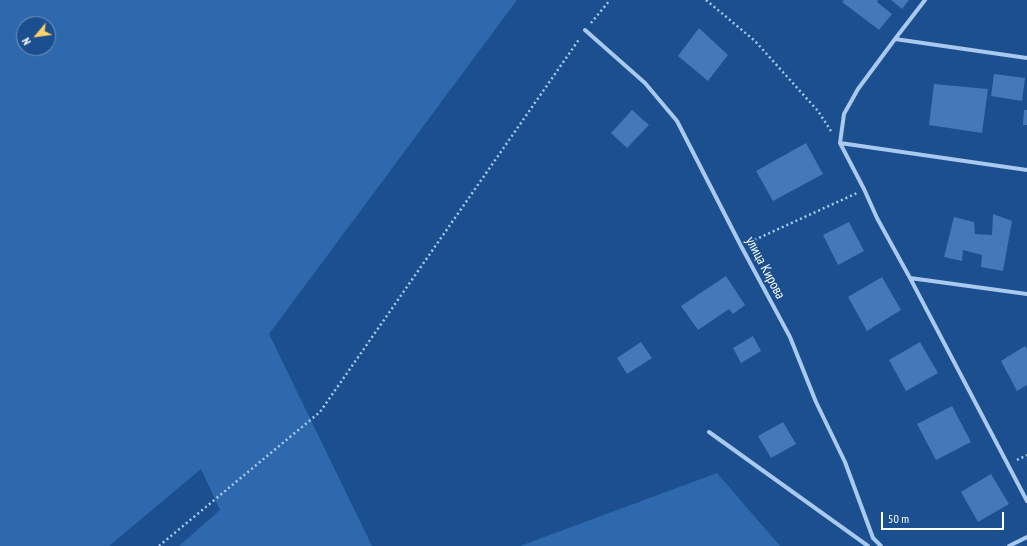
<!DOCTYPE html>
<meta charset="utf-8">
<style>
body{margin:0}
#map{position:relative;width:1027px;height:546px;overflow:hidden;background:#1b4f8f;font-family:"PT Sans Narrow",sans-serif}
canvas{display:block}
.north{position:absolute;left:16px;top:16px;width:40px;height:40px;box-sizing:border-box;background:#1b4f8f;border:1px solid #7695bc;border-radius:50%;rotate:241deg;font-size:11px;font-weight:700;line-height:16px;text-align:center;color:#fff}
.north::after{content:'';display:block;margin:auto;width:14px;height:18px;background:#ffd166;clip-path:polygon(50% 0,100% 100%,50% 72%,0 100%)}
.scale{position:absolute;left:881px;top:512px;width:123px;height:18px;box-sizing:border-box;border:2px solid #fff;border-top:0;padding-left:5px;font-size:12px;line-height:14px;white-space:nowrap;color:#fff;-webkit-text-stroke:3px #1b4f8f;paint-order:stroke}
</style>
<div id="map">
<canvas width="1027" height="546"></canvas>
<div class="north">N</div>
<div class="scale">50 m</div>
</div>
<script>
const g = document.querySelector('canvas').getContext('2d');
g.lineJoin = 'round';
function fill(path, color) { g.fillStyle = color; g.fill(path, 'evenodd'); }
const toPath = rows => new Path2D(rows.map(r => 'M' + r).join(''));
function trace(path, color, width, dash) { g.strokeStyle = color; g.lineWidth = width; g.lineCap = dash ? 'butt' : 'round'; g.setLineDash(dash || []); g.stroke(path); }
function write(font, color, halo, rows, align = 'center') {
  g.font = font + ' "PT Sans Narrow",sans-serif'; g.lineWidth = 4; g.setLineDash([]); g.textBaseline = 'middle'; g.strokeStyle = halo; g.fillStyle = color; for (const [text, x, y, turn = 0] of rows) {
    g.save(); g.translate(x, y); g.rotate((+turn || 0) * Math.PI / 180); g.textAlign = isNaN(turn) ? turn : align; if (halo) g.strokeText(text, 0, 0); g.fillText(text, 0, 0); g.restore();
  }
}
fill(toPath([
 [0,0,517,0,269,334,372,546,179,546,220,510,201,469,109,546,0,546],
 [24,24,48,24,48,48,24,48],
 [717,473,780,546,520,546]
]), '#2e69ad');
fill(toPath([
 [844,0,878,0,877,2,892,14,879,30,842,2],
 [891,0,909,0,902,9],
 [699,28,728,55,708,81,678,56],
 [994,74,1025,78,1022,101,991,96],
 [934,84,988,89,982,133,929,125],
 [632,110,649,125,627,148,611,133],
 [1024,110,1027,110,1027,125,1023,125],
 [806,143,823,174,773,201,756,171],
 [993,214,1012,221,1003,271,981,267,982,255,963,250,962,261,944,257,954,217,974,222,975,234,992,235],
 [849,222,864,251,838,265,823,235],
 [726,276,745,305,733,314,729,309,698,330,681,306],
 [882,277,901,310,867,331,848,297],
 [753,336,761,351,741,363,733,348],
 [641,342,652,358,627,374,617,358],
 [920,342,938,373,906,391,889,360],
 [1025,346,1027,349,1027,385,1017,391,1001,361],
 [952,406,971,442,936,460,917,424],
 [783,422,796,444,771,458,758,436],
 [991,474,1009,504,978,522,961,492]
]), '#4478b7');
trace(toPath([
 [706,0,755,41,818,111,831,131],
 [591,23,610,0],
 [750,242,857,193],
 [1017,460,1027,455],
 [159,546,320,412,580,38]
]), '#a9c9ee', 2.5, [2, 3]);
trace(toPath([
 [925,0,895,39,1027,58],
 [585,30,645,83,677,121,741,246,790,337,816,402,845,462,873,538,881,546],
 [895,39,858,89,844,114,840,143,864,189,877,218,910,278,1027,501],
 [840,143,1027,170],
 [910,278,1027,294],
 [709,432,868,546],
 [1009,546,1027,537]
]), '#a9c9ee', 4);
write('14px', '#fff', '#1b4f8f', [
 ["улица Кирова",765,268,62]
]);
</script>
